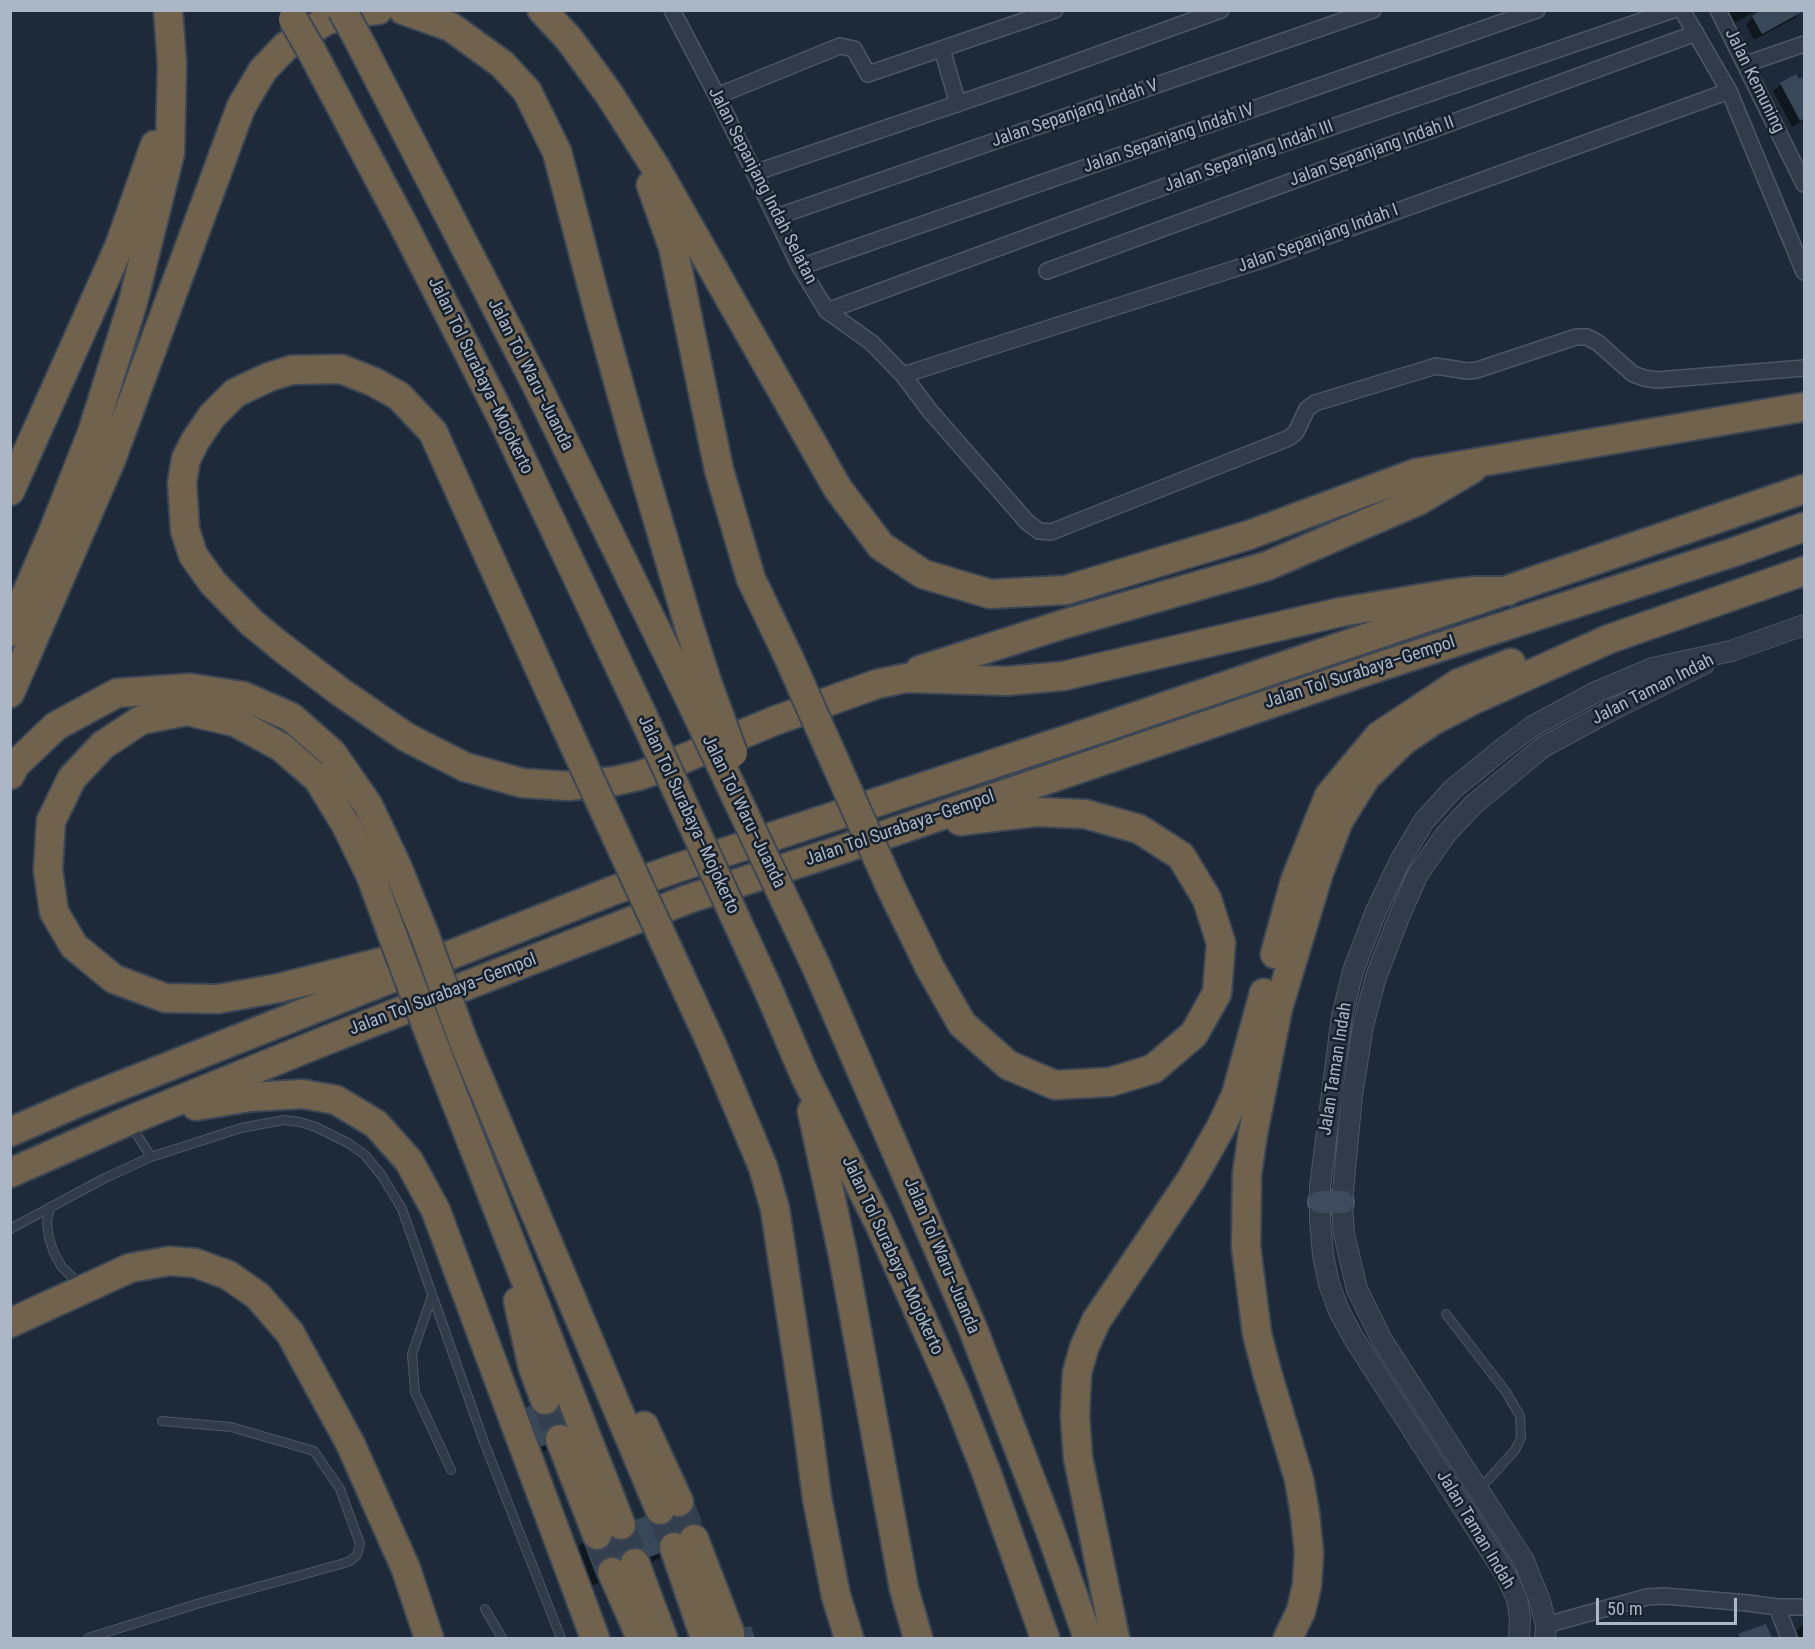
<!DOCTYPE html>
<meta charset="utf-8">
<style>
body{margin:0}
#map{position:relative;width:1815px;height:1649px;overflow:hidden;background:#1e2a39;font-family:"Roboto Condensed",sans-serif}
canvas{display:block}
.frame{position:absolute;inset:0;border:12px solid #abb6c6;pointer-events:none}
.scale{position:absolute;left:1596px;top:1598px;width:141px;height:27px;box-sizing:border-box;border:3px solid #abb6c6;border-top:0;padding-left:8px;font-size:18px;line-height:21px;white-space:nowrap;color:#abb6c6;-webkit-text-stroke:4px #17212e;paint-order:stroke}
</style>
<div id="map">
<canvas width="1815" height="1649"></canvas>
<div class="frame"></div>
<div class="scale">50 m</div>
</div>
<script>
const g = document.querySelector('canvas').getContext('2d');
g.lineJoin = 'round';
function fill(path, color) { g.fillStyle = color; g.fill(path, 'evenodd'); }
const toPath = rows => new Path2D(rows.map(r => 'M' + r).join(''));
function trace(path, color, width, dash) { g.strokeStyle = color; g.lineWidth = width; g.lineCap = dash ? 'butt' : 'round'; g.setLineDash(dash || []); g.stroke(path); }
function write(font, color, halo, rows, align = 'center') {
  g.font = font + ' "Roboto Condensed",sans-serif'; g.lineWidth = 5; g.setLineDash([]); g.textBaseline = 'middle'; g.strokeStyle = halo; g.fillStyle = color; for (const [text, x, y, turn = 0] of rows) {
    g.save(); g.translate(x, y); g.rotate((+turn || 0) * Math.PI / 180); g.textAlign = isNaN(turn) ? turn : align; if (halo) g.strokeText(text, 0, 0); g.fillText(text, 0, 0); g.restore();
  }
}
fill(toPath([
 [1727,10,1758,10,1734,23],
 [1802,11,1795,18,1754,40,1746,25,1753,17],
 [1804,78,1804,120,1792,127,1773,91,1781,84,1798,81],
 [525,1409,566,1443,528,1457,514,1421],
 [689,1500,691,1546,586,1588,572,1554,583,1542],
 [1804,1624,1804,1638,1799,1638,1796,1631],
 [1766,1626,1770,1638,1735,1638,1739,1635]
]), '#0007');
fill(toPath([
 [1762,10,1804,10,1804,11,1762,34,1752,16],
 [1796,74,1799,79,1804,77,1804,118,1800,121,1780,83],
 [564,1393,579,1432,540,1447,525,1408],
 [690,1498,705,1535,597,1578,583,1541],
 [1766,1624,1772,1638,1740,1638,1738,1634],
 [751,1626,755,1638,713,1638]
]), '#394859');
trace(toPath([
 [545,1400,560,1439],
 [679,1502,694,1539],
 [660,1510,674,1547],
 [621,1525,635,1563],
 [597,1535,612,1572]
]), '#333f4e', 28, [28, 14]);
const service = toPath([
 [131,1125,151,1157],
 [50,1207,47,1222,49,1238,54,1253,62,1267,79,1284],
 [10,1229,105,1178,151,1157,241,1128,284,1120,300,1122,316,1127,348,1143,365,1155,382,1176,402,1209,484,1442,561,1638],
 [432,1296,412,1354,415,1392,451,1470],
 [1446,1314,1506,1392,1520,1416,1521,1438,1515,1450,1489,1479,1478,1488],
 [485,1609,502,1638],
 [88,1638,200,1603,341,1564,350,1561,357,1555,360,1544,340,1489,314,1451,231,1427,162,1421]
]);
const minor = toPath([
 [672,10,717,96,800,267,827,311,872,343,903,375,930,411,1027,522,1039,531,1051,532,1289,438,1296,432,1307,409,1315,403,1436,366,1467,371,1477,370,1576,337,1587,337,1598,343,1633,374,1644,378,1657,380,1804,368],
 [1682,10,1729,91,1804,272],
 [1718,10,1804,184],
 [942,49,958,104],
 [1746,64,1804,44],
 [717,96,840,46,854,49,868,74,1055,10],
 [754,173,1027,80,1221,10],
 [776,217,1373,10],
 [800,267,1537,10],
 [1047,271,1696,33],
 [827,311,1250,155,1673,10],
 [903,375,1265,259,1729,91],
 [1777,1607,1789,1638],
 [1546,1625,1647,1597,1664,1596,1748,1603,1777,1607,1804,1607]
]);
const tertiary = toPath([
 [1519,1638,1520,1618,1517,1599,1506,1575,1353,1337,1339,1311,1329,1284,1323,1255,1320,1220,1320,1186,1342,1016,1353,971,1376,911,1400,861,1424,821,1453,789,1502,749,1533,726,1594,693,1653,668,1731,651,1804,625],
 [1545,1638,1546,1625,1540,1601,1524,1561,1382,1340,1357,1289,1344,1234,1342,1202,1352,1095,1363,1026,1376,977,1399,917,1418,874,1446,834,1473,805,1543,747,1608,712,1704,664]
]);
const secondary = toPath([
 [1320,1202,1342,1202]
]);
const motorway = toPath([
 [403,10,451,27,502,64,527,91,557,152,597,305,637,449,689,626,707,682],
 [542,10,569,39,609,94,654,165,838,489,881,546,923,574,990,594,1066,590,1249,535,1416,473,1804,407],
 [356,35,537,386,686,691],
 [311,50,404,226,504,422,641,712],
 [651,185,673,247,719,470,751,579,788,656],
 [10,491,119,247,155,145],
 [10,632,53,532,92,433,133,302,170,153,172,64,168,10],
 [920,670,1061,625,1267,566,1418,501,1472,469],
 [10,693,111,460,241,107,263,70,286,46,327,20,367,11,378,10],
 [565,725,433,432,399,396,374,382,341,369,291,370,269,377,235,393,212,416,195,441,186,459,182,482,185,530,193,555,213,583,252,623,280,646,339,691,406,737,465,767,522,783,568,786,615,781,638,776,656,770,774,721,877,684,906,678,1007,681,1063,676,1341,612,1448,594,1476,591,1508,591],
 [10,775,15,765,56,726,117,693,190,688,243,696,291,717,332,753,368,805,396,864,424,933],
 [890,886,930,968,962,1024,1008,1065,1055,1085,1110,1082,1153,1069,1194,1034,1217,993,1221,943,1207,899,1181,856,1139,829,1085,814,1036,812,960,821],
 [395,942,370,874,346,825,318,779,281,747,235,722,187,711,141,720,103,745,72,778,51,821,48,870,54,912,74,946,114,979,165,998,218,999,279,988,417,953],
 [1275,954,1295,881,1329,796,1379,736,1459,683,1511,663],
 [816,966,973,1329,1050,1530,1088,1638],
 [767,987,805,1076,880,1225,956,1395,987,1474,1045,1638],
 [464,1043,660,1510],
 [712,1045,763,1167,775,1209,806,1414,817,1498,836,1596,849,1638],
 [438,1056,621,1525],
 [196,1106,250,1097,303,1094,336,1100,376,1124,409,1161,436,1211,595,1638],
 [812,1111,843,1255,904,1589,918,1638],
 [10,1132,84,1100,612,891,677,868,1093,731,1804,489],
 [10,1173,128,1121,322,1042,688,899,837,851,1378,667,1737,551,1804,527],
 [518,1301,533,1368,545,1400],
 [10,1323,130,1268,169,1261,195,1263,228,1275,258,1296,290,1333,350,1443,406,1569,429,1638],
 [644,1426,679,1502],
 [560,1439,597,1535],
 [694,1539,730,1633],
 [674,1547,705,1638],
 [635,1563,663,1638],
 [612,1572,641,1638],
 [1115,1638,1078,1458,1075,1416,1077,1373,1084,1348,1096,1321,1192,1178,1221,1127,1236,1095,1264,993],
 [1288,1638,1301,1611,1307,1585,1309,1553,1305,1514,1299,1479,1268,1376,1257,1334,1246,1247,1247,1174,1253,1133,1278,1008,1319,872,1339,820,1366,777,1403,741,1434,720,1473,700,1609,639,1804,571]
]);
trace(service, '#4c5664', 10);
trace(minor, '#4c5664', 18);
trace(tertiary, '#4c5664', 22);
trace(secondary, '#4c5664', 26);
trace(motorway, '#3c4654', 32);
trace(service, '#313b49', 8);
trace(minor, '#313b49', 15);
trace(tertiary, '#313b49', 20);
trace(secondary, '#3f4a5d', 22);
trace(motorway, '#70624d', 28);
const motorwayBridge = toPath([
 [342,10,356,35],
 [293,19,311,50],
 [788,656,890,886],
 [707,682,733,753],
 [686,691,816,966],
 [641,712,767,987],
 [565,725,712,1045],
 [424,933,464,1043],
 [395,942,438,1056]
]);
trace(motorwayBridge, '#3c4654', 32, []);
trace(motorwayBridge, '#70624d', 28);
write('18px', '#abb6c6', '#17212e', [
 ["Jalan Kemuning",1754,81,64],
 ["Jalan Sepanjang Indah V",1075,114,-19],
 ["Jalan Sepanjang Indah IV",1169,139,-19],
 ["Jalan Sepanjang Indah II",1372,152,-20],
 ["Jalan Sepanjang Indah III",1249,157,-20],
 ["Jalan Sepanjang Indah Selatan",762,186,63],
 ["Jalan Sepanjang Indah I",1318,239,-20],
 ["Jalan Tol Waru–Juanda",530,375,63],
 ["Jalan Tol Surabaya–Mojokerto",480,376,64],
 ["Jalan Tol Surabaya–Gempol",1360,673,-18],
 ["Jalan Taman Indah",1653,690,-27],
 ["Jalan Tol Waru–Juanda",743,812,64],
 ["Jalan Tol Surabaya–Mojokerto",688,815,65],
 ["Jalan Tol Surabaya–Gempol",900,829,-19],
 ["Jalan Tol Surabaya–Gempol",443,995,-21],
 ["Jalan Taman Indah",1336,1069,-81],
 ["Jalan Tol Surabaya–Mojokerto",892,1256,65],
 ["Jalan Tol Waru–Juanda",941,1256,67],
 ["Jalan Taman Indah",1475,1530,59]
]);
</script>
